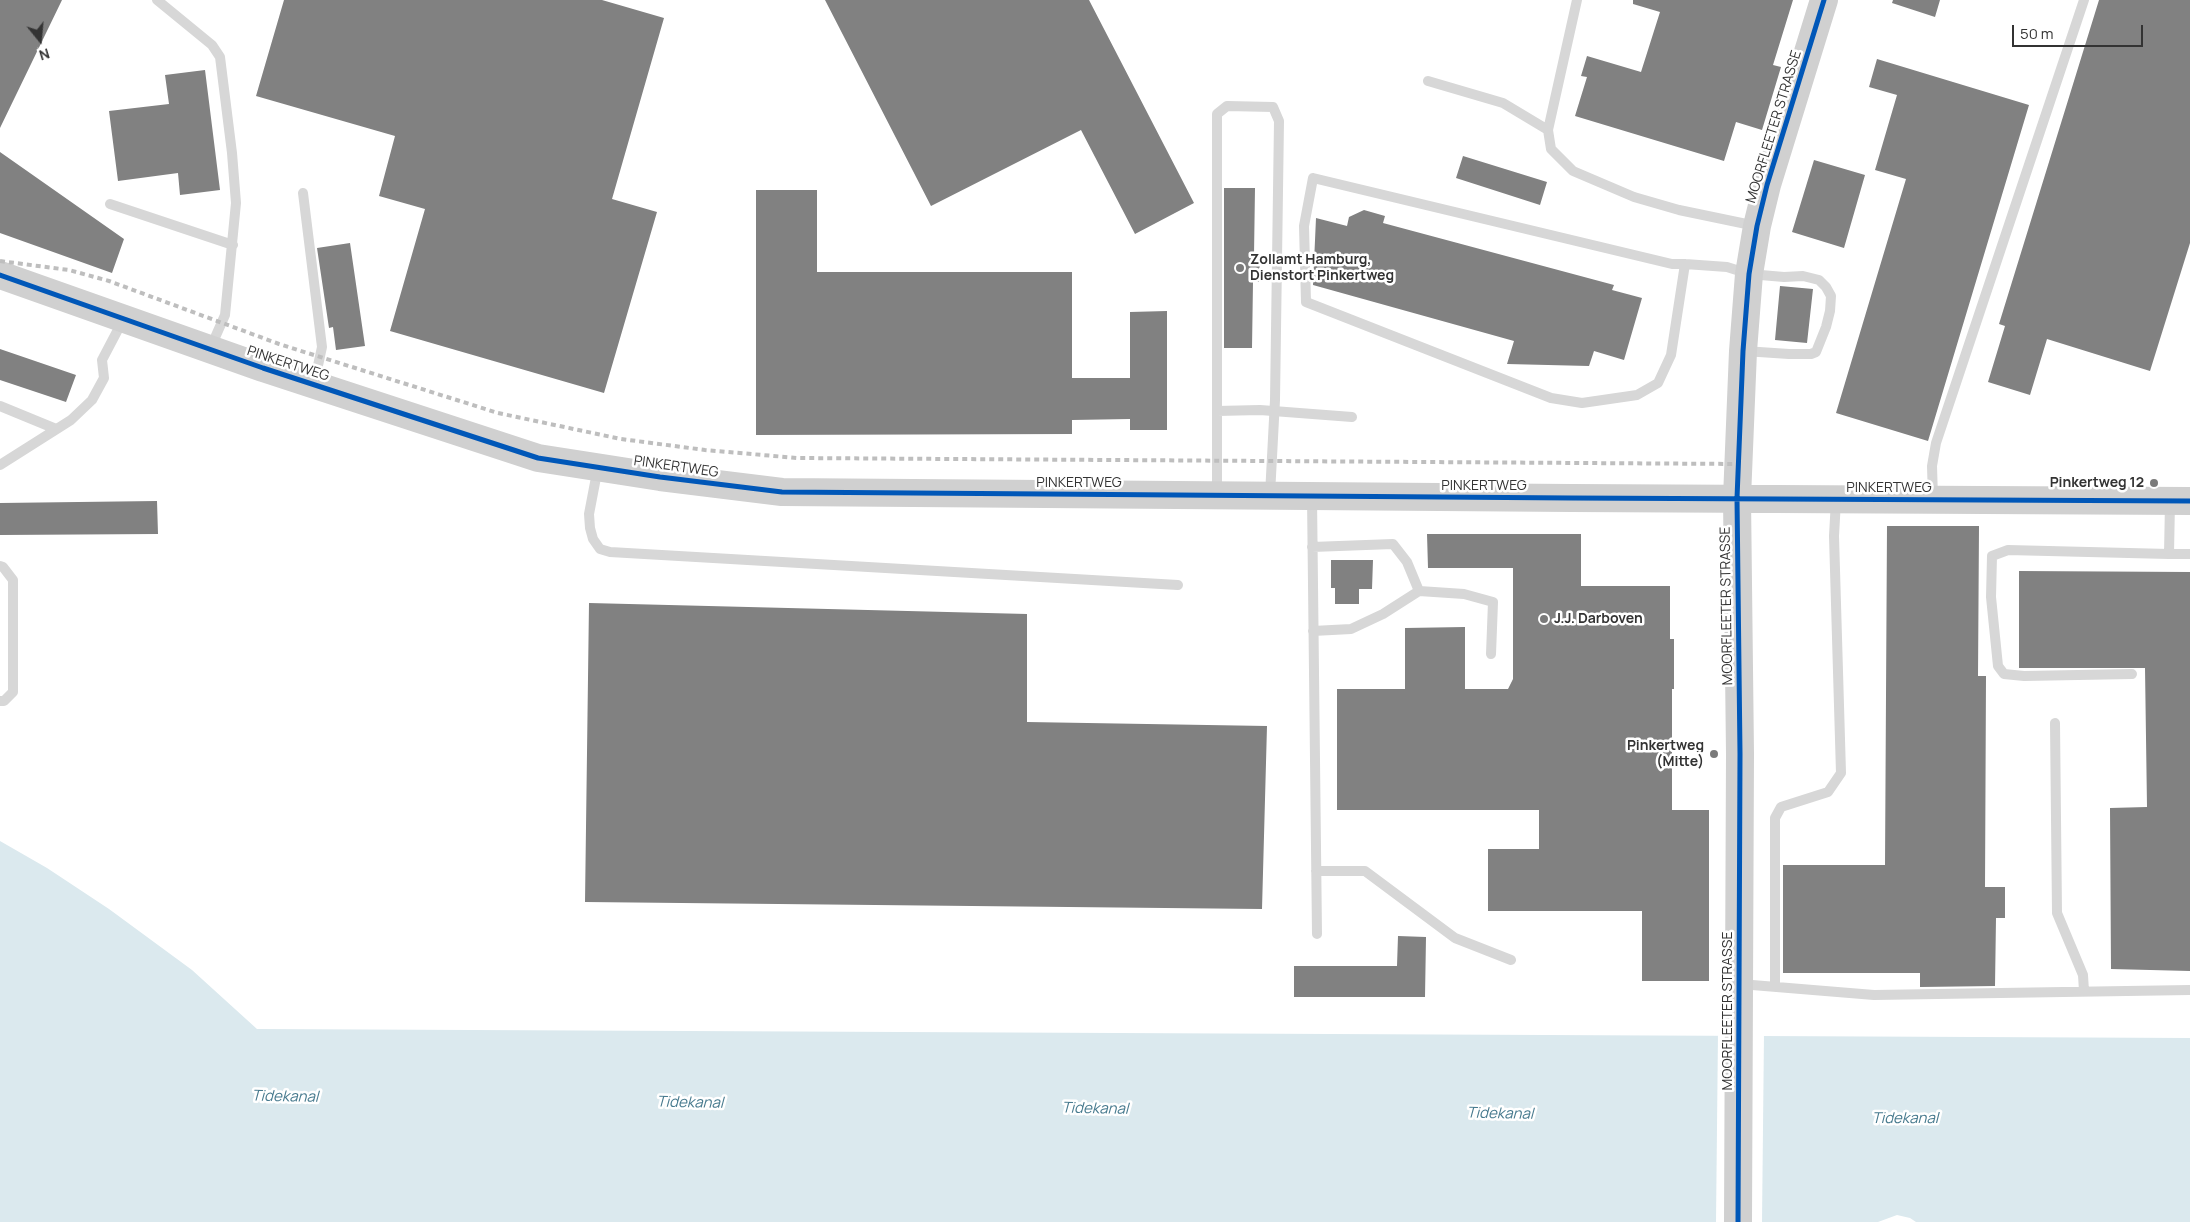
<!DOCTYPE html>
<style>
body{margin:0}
#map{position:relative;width:2190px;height:1222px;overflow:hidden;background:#fff;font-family:Manrope,sans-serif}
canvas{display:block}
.north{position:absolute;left:15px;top:15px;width:50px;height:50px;-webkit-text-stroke:4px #fff;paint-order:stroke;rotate:163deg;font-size:14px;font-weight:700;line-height:20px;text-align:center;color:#333}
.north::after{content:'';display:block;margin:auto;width:18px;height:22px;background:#333;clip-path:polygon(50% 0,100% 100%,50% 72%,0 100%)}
.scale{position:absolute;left:2012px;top:25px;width:131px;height:22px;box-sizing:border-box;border:2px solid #333;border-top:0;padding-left:6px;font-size:15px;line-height:18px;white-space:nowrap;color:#333;-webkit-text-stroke:4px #fff;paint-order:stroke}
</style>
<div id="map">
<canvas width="2190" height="1222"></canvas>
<div class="north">N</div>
<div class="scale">50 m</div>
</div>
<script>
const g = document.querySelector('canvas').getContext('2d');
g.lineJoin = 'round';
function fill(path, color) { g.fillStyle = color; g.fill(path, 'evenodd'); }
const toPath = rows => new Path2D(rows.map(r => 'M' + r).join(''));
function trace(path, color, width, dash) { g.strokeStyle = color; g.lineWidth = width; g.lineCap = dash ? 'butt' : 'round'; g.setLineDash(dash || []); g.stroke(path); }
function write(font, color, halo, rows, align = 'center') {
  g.font = font + ' Manrope,sans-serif'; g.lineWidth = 5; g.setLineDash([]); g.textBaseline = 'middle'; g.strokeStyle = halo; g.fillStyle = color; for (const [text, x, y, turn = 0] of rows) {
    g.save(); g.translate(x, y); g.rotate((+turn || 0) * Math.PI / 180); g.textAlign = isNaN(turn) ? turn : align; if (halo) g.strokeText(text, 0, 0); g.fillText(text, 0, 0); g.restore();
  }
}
fill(toPath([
 [0,841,47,868,109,909,192,970,257,1029,2190,1038,2190,1222,1916,1222,1910,1218,1897,1215,1878,1222,0,1222]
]), '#dbe9ee');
fill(toPath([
 [1718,1033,1764,1033,1762,1222,1716,1222]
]), '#fff');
fill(toPath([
 [0,0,62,0,0,128],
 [284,0,602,0,664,18,612,199,657,212,604,393,390,331,425,209,379,196,395,136,256,96],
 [825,0,1089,0,1194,203,1135,234,1081,130,931,206],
 [1633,0,1793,0,1773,65,1781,67,1762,130,1736,122,1724,161,1575,116,1587,77,1581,76,1587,56,1641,72,1660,12,1633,4],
 [1893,0,1940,0,1935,17,1892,3],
 [2099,0,2190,0,2190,243,2150,371,2047,339,2030,395,1988,382,2005,326,1999,324],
 [1877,59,2029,105,1928,441,1836,413,1906,179,1875,170,1897,95,1869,87],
 [205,70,220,190,180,195,178,173,118,181,109,111,169,104,165,75],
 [0,152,124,239,112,273,0,233],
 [1463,156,1547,182,1540,205,1456,178],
 [1814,160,1865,175,1844,248,1792,232],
 [1224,188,1255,188,1254,255,1260,255,1259,282,1253,282,1252,348,1224,348],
 [756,190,817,190,817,272,1072,272,1072,378,1130,378,1130,312,1167,311,1167,430,1130,430,1130,419,1072,420,1072,434,756,435],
 [1364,210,1385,216,1383,223,1614,285,1612,290,1642,298,1624,360,1594,351,1589,366,1507,364,1514,341,1313,285,1316,218,1347,226,1349,217],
 [350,243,365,346,336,350,333,327,329,328,317,248],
 [1780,286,1813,289,1807,343,1775,340],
 [0,349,76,375,66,402,0,380],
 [157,501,158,534,0,535,0,503],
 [1887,526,1979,526,1978,676,1986,676,1985,887,2005,887,2005,918,1996,918,1995,986,1920,987,1920,973,1783,973,1783,865,1885,865],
 [1427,534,1581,534,1581,586,1670,586,1670,639,1674,639,1674,689,1672,689,1672,810,1709,810,1709,981,1642,981,1642,911,1488,911,1488,849,1539,849,1539,810,1337,810,1337,689,1405,689,1405,628,1465,627,1465,689,1508,689,1513,679,1513,568,1428,568],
 [1331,560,1373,560,1372,589,1359,589,1359,604,1335,604,1335,588,1331,588],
 [2019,571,2190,572,2190,971,2111,969,2110,808,2147,807,2145,668,2019,668],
 [589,603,1027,614,1027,722,1267,726,1262,909,585,902],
 [1398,936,1426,937,1425,997,1294,997,1294,966,1397,966]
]), '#818181');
trace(toPath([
 [157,0,212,45,220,57,232,153,236,203,225,315,210,349],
 [1577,0,1548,130,1551,149,1573,171,1634,197,1679,210,1756,226],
 [1428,81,1503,103,1548,130],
 [303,193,322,347,314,384],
 [110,204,233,245],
 [1685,264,1671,355,1658,383,1637,395,1582,403,1551,398,1306,302,1304,226,1313,178,1672,264,1685,264,1727,267,1749,274,1784,277,1803,276,1819,280,1826,287,1831,296,1830,311,1826,327,1816,352,1811,354,1789,354,1744,351],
 [0,406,56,429],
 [1217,411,1260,410,1352,417],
 [0,465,71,420,92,400,104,378,102,360,123,320],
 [598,467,589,514,590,528,593,539,600,549,610,552,1178,585],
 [1217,494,1217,114,1227,106,1273,107,1279,121,1275,400,1270,495],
 [1312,497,1317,934],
 [1933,498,1932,466,1936,443,2084,0],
 [2170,502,2169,554,2190,554],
 [1312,547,1393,544,1407,562,1419,591],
 [0,566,3,567,13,580,13,692,4,701,0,701],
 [1313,631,1351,629,1383,614,1419,591,1464,594,1493,602,1491,654],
 [2132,674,2024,676,2004,674,1998,666,1991,597,1992,556,2008,550,2169,554],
 [2055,723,2057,913,2083,975,2084,991],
 [1316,871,1365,871,1455,938,1511,960],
 [1740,984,1874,995,2190,990],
 [1775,987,1775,818,1781,807,1828,792,1841,773,1834,536,1836,500]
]), '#d7d7d7', 10);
trace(toPath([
 [0,275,263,368,538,458,660,477,782,492,1571,498,2190,501],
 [1738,1222,1740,754,1737,498,1743,351,1749,274,1757,226,1767,185,1824,0]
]), '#d0d0d0', 28);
trace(toPath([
 [0,261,69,270,109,281,279,344,498,413,621,439,705,450,797,458,1738,464]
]), '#bebebe', 4, [5, 4]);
trace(toPath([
 [0,275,263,368,538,458,660,477,782,492,1571,498,2190,501],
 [1738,1222,1740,754,1737,498,1743,351,1749,274,1757,226,1767,185,1824,0]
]), '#0057b8', 5);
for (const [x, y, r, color] of [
 [1240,268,5,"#7a7a7a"],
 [2154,483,5,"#7a7a7a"],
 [1544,619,5,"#7a7a7a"],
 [1714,754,5,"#7a7a7a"]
]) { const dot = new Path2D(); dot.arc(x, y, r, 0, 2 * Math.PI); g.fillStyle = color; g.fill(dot); trace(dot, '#fff', 2); }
write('14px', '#333', '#fff', [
 ["MOORFLEETER STRASSE",1774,127,-73],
 ["PINKERTWEG",288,364,18],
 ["PINKERTWEG",676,467,8],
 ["PINKERTWEG",1079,483],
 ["PINKERTWEG",1484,486],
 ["PINKERTWEG",1889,488],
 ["MOORFLEETER STRASSE",1727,606,-91],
 ["MOORFLEETER STRASSE",1728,1011,-90]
]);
write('bold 14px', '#333', '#fff', [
 ["Zollamt Hamburg,",1250,260],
 ["Dienstort Pinkertweg",1250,276],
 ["Pinkertweg 12",2144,483,"right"],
 ["J.J. Darboven",1554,619],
 ["Pinkertweg",1704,746,"right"],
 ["(Mitte)",1704,762,"right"]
], 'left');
write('italic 15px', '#477a8e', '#fff', [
 ["Tidekanal",285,1097,1],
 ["Tidekanal",690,1103,1],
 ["Tidekanal",1095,1109,1],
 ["Tidekanal",1500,1114,1],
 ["Tidekanal",1905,1119]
]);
</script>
